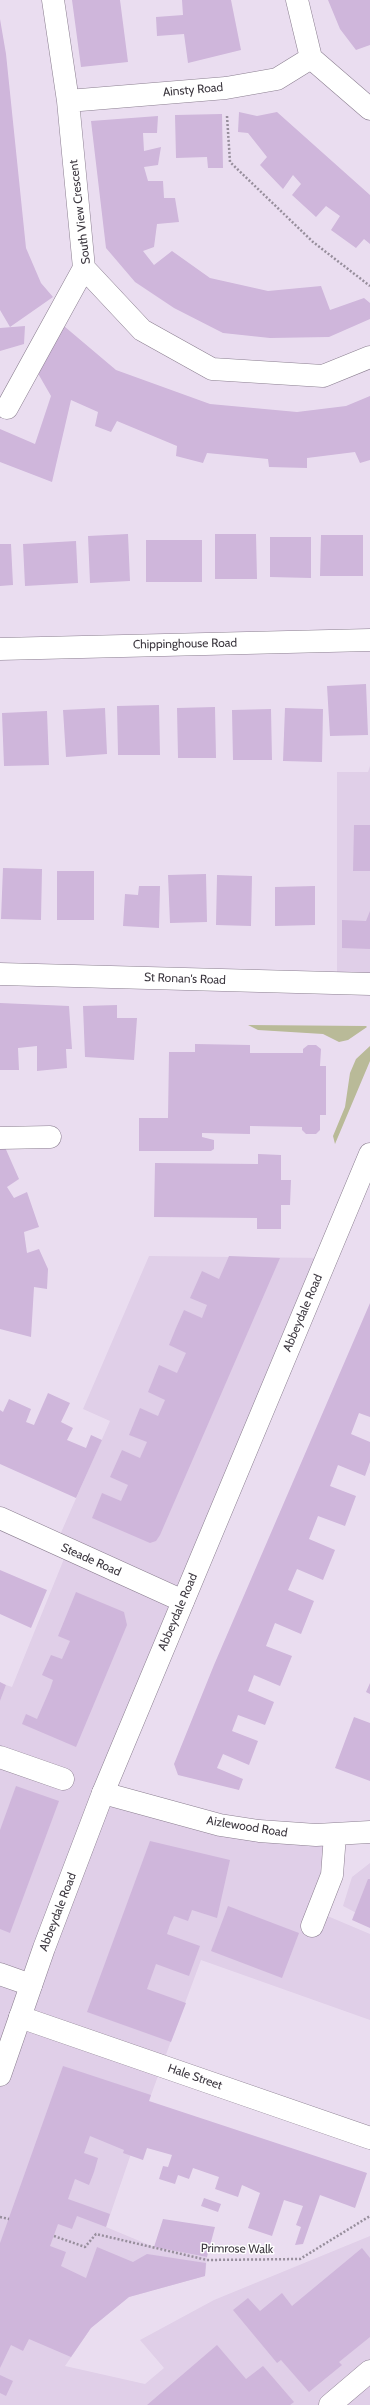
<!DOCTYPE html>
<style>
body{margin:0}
canvas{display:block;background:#eaddf0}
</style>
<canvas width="370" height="2405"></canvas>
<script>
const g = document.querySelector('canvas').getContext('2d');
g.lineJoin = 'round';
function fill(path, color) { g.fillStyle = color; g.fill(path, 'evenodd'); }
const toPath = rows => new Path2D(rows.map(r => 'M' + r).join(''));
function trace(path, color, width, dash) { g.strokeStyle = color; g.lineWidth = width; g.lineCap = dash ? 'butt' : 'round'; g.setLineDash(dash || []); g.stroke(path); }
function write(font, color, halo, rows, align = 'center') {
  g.font = font + ' Cabin,sans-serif'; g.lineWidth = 3; g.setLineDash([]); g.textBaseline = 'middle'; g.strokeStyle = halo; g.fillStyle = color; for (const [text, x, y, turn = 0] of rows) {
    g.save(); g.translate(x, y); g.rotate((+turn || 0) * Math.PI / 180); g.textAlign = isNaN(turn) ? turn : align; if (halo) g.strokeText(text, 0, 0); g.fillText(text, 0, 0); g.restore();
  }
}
fill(toPath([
 [370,766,370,984,337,983,337,772,368,772],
 [149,1256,326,1258,103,1792,335,1835,318,1912,370,1934,370,2020,201,1960,151,2095,106,2227,154,2247,207,2257,205,2276,129,2297,91,2328,65,2366,145,2384,164,2368,140,2340,214,2300,370,2236,370,2405,0,2405,0,1701,6,1685,12,1687,68,1549,56,1544,110,1421,83,1409],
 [370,1863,370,1920,343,1906,352,1877]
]), '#e0cfe8');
fill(toPath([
 [248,1025,366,1026,367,1027,348,1040,339,1042,323,1034,258,1030],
 [370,1046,370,1061,335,1144,333,1136,345,1107,350,1073,356,1059]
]), '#b9ba98');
fill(toPath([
 [72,0,120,0,128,62,81,67],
 [182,0,231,0,241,50,188,63,184,34,157,36,156,17,183,15],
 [328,0,370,0,370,45,356,50,340,29],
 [0,19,6,54,26,248,41,283,53,297,10,327,0,310],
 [239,112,257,116,277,112,370,195,370,244,364,239,356,248,331,230,340,216,326,206,316,217,292,195,301,184,293,175,283,189,260,165,267,157,248,133,238,132],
 [222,114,223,168,208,168,207,157,176,158,175,115],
 [158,116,157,133,143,133,144,151,161,147,158,165,144,167,148,181,163,181,164,198,175,198,179,222,157,224,154,247,143,251,154,265,172,251,210,278,268,291,321,286,330,310,364,298,370,303,370,319,329,337,270,338,223,333,174,308,135,282,106,248,91,121],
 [58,321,116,370,210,404,297,412,346,406,370,396,370,460,360,463,355,452,307,458,307,468,269,467,268,459,207,453,203,463,176,456,177,446,117,421,111,432,95,426,98,412,71,400,52,482,0,462,0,429,35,444,51,396,36,370],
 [25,326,24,344,0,351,0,328],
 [128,534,130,581,90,583,88,536],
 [215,534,256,534,257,579,215,579],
 [321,535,363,535,363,576,320,576],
 [270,537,311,537,311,578,270,577],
 [146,540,202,540,202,582,146,582],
 [76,541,78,583,25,586,23,544],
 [0,544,11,544,13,585,0,586],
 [366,684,368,735,330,736,327,686],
 [159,705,160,755,118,755,117,706],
 [215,707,216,758,178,758,177,708],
 [105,708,107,754,66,757,63,710],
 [285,708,323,709,322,762,283,761],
 [271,709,272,760,233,760,232,710],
 [47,711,49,765,4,766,2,713],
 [354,825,370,825,370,871,353,871],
 [3,868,42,869,41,920,1,919],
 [57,871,94,871,94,920,57,920],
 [206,874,207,922,170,923,168,875],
 [217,875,252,876,251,926,216,925],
 [139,886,160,886,159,928,123,926,125,894,138,895],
 [315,886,315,925,275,926,275,887],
 [370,911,370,949,342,948,342,920,366,921],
 [0,1003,69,1006,72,1049,66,1049,67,1068,37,1071,37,1046,18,1048,19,1070,0,1070],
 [117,1005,117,1018,137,1018,134,1060,85,1057,83,1006],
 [195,1044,250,1045,250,1053,303,1053,303,1049,308,1045,316,1045,321,1049,320,1066,326,1066,326,1115,320,1115,320,1130,316,1134,306,1134,302,1130,302,1127,250,1126,250,1134,202,1133,202,1137,214,1140,214,1149,211,1151,139,1151,139,1118,168,1118,169,1052,195,1052],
 [4,1145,19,1179,7,1187,14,1198,27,1192,39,1227,24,1232,27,1253,39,1249,48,1269,47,1289,34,1287,31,1337,0,1329,0,1146],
 [258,1154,281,1155,281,1180,291,1180,290,1205,281,1205,281,1229,257,1229,257,1218,154,1217,155,1163,258,1164],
 [229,1256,280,1258,160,1535,156,1541,150,1543,92,1518,102,1493,121,1501,128,1485,110,1477,122,1450,140,1458,147,1442,129,1435,140,1408,158,1416,165,1400,148,1392,159,1365,177,1373,186,1353,169,1345,176,1328,184,1310,202,1318,207,1305,190,1298,202,1271,219,1279],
 [370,1303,370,1417,359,1413,351,1434,370,1442,370,1462,365,1476,338,1465,330,1486,356,1496,345,1526,318,1516,309,1539,335,1550,323,1580,297,1569,288,1590,314,1601,301,1634,275,1623,266,1646,292,1656,280,1686,254,1675,248,1691,274,1702,265,1725,238,1715,232,1731,258,1741,249,1765,223,1754,217,1768,243,1779,239,1790,178,1775,174,1764,214,1665],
 [48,1393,70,1403,61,1422,73,1428,67,1440,86,1448,91,1435,102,1440,76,1498,0,1464,0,1410,3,1412,9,1399,31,1409,26,1422,34,1425],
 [0,1570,47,1590,31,1628,0,1614],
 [76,1592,124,1612,127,1625,76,1747,22,1724,26,1714,37,1719,50,1689,53,1680,42,1675,51,1655,62,1659,70,1641,58,1636],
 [0,1682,6,1685,0,1701],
 [370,1683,370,1694,366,1692],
 [354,1717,370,1723,370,1781,335,1768],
 [16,1786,59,1801,10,1933,0,1929,0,1830],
 [150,1841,230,1860,217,1918,192,1910,188,1921,174,1916,170,1925,167,1934,200,1946,189,1976,156,1964,147,1989,186,2003,171,2042,87,2012],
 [368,1879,370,1879,370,1928,352,1920],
 [228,1906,299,1933,282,1978,211,1951],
 [63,2066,151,2095,149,2101,367,2173,355,2208,320,2195,303,2244,295,2245,301,2227,296,2225,303,2206,284,2200,272,2236,248,2228,260,2193,242,2185,238,2197,215,2189,219,2177,193,2168,189,2179,178,2175,175,2184,159,2179,163,2166,168,2167,172,2155,147,2148,143,2160,123,2153,124,2150,90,2136,84,2153,98,2158,94,2172,89,2185,75,2179,68,2199,110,2214,106,2227,77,2216,72,2229,58,2224,50,2246,66,2252,61,2266,86,2278,97,2247,133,2262,147,2254,206,2263,205,2276,129,2297,91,2328,71,2357,29,2339,23,2351,11,2345,0,2368,0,2243],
 [204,2198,221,2204,218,2212,201,2206],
 [163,2219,215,2227,207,2257,154,2247],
 [362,2248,370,2258,370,2337,339,2362,342,2365,309,2392,281,2360,277,2363,233,2310,248,2298,260,2311,282,2293,292,2306],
 [217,2345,246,2379,263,2366,294,2402,290,2405,147,2405],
 [0,2375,13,2381,6,2396,0,2393]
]), '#cfb6db');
const minor = toPath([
 [53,0,68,101,84,268,142,330,212,369,323,376,370,357],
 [297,0,311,58,370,109],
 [68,101,226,88,277,79,311,58],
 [7,408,84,268],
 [0,649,370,640],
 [0,974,370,984],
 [0,1138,50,1137],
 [0,1518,183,1601],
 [0,1757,63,1779],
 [103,1793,220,1825,259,1831,316,1835,370,1832],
 [312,1926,332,1875,335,1835],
 [0,1974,31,1985],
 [20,2017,370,2138],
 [330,2405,370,2371]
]);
const major = toPath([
 [0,2075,44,1948,103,1793,370,1154]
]);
trace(minor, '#8b7f90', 23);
trace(major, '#8b7f90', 23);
trace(toPath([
 [227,116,230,162,313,242,370,286],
 [0,2217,9,2219],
 [54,2236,85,2247,96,2234,207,2260,300,2259,370,2216]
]), '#978e9c', 2.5, [2, 2]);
trace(minor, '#fff', 22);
trace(major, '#fff', 22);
write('12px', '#3d3840', '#fff', [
 ["Ainsty Road",193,90,-5],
 ["South View Crescent",80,212,-97],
 ["Chippinghouse Road",185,644,-1],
 ["St Ronan's Road",185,979,2],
 ["Abbeydale Road",303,1313,-67],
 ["Steade Road",91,1560,24],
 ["Abbeydale Road",178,1612,-67],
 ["Aizlewood Road",247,1827,9],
 ["Abbeydale Road",58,1912,-69],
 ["Hale Street",195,2077,19],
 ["Primrose Walk",237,2249,1]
]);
</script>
